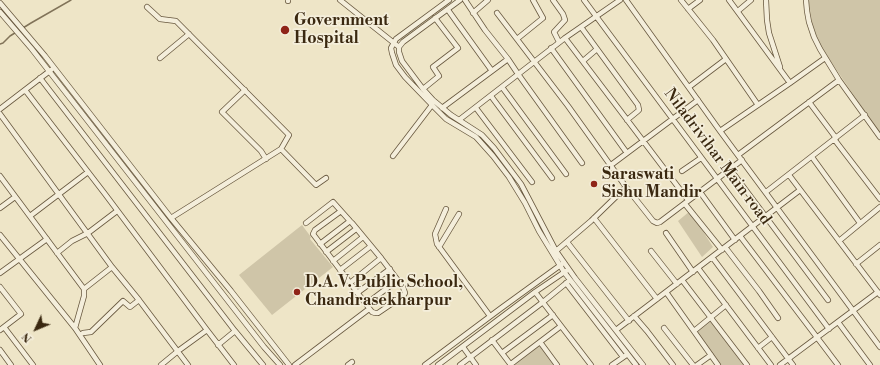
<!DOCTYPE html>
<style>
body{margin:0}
#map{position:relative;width:880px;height:365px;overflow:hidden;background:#eee5c7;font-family:"Libre Bodoni",serif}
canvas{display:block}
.north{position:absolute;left:16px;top:309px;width:40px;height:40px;-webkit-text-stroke:3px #f4eedb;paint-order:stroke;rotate:226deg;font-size:11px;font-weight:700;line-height:16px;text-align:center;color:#3a2810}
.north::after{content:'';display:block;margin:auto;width:14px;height:18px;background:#3a2810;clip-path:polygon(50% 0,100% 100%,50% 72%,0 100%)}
</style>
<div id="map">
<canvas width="880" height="365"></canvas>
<div class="north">N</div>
</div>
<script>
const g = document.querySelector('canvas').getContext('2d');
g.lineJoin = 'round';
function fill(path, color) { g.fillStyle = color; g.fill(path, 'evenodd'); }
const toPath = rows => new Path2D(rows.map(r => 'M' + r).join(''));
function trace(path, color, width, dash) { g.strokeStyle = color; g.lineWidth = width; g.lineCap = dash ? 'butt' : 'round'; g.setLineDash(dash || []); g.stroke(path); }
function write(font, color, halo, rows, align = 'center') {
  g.font = font + ' "Libre Bodoni",serif'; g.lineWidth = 3.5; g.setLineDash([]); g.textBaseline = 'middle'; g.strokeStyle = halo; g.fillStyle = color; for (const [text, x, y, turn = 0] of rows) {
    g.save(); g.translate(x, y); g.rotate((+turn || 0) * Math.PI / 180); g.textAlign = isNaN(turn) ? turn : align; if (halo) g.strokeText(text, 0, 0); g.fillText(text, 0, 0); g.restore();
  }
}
fill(toPath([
 [809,0,880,0,880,134,819,44,812,22,809,4],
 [690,211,713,247,702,257,678,221],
 [302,225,311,237,310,239,333,267,272,315,239,275],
 [710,318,747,365,718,365,694,331],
 [540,342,557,365,511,365]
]), '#cfc5a8');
trace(toPath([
 [0,44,3,43,10,36,31,23,71,0]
]), '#817359', 1.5);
const minor = toPath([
 [340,0,399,47],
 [449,0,396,39,391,48,392,53,396,65,405,77,434,107,446,119,476,137,493,156,509,177,525,203,539,231,564,272,636,365],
 [460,0,403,42,399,47,399,52,402,61,423,89,433,100,451,115,482,135,494,148,521,184,556,251,575,278,643,365],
 [465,0,485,30,508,59,518,74,582,163],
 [553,0,563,14,565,20,554,32,559,42],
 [584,0,829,329],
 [626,0,720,131,880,347],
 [681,0,713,40,758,105],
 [729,0,790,83],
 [766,0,767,20,769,33,780,67],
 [806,0,807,11,809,22,814,37,820,49,839,80,880,137],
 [288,1,288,0],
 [0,3,45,56,171,218,231,291,289,365],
 [147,7,160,19,176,21,289,135,281,149,171,218],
 [688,9,700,0],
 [448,10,492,71],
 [738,11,751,0],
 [0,12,31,48,264,347,280,365],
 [473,13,488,0],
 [497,13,568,106,626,187,653,221,657,223,660,222,742,160],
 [581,27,638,105,639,110,638,111,627,120],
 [565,38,688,200],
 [517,39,543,18,533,0],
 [551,48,627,153],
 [160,58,189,34],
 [583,61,597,49],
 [40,78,235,331,263,365],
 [502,87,566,174],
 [689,87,726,59],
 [423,89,439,76,433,67,458,48,435,18],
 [25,90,105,194,207,330,234,365],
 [245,90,222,112,261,151,266,159],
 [491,96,552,178],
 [809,102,836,138],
 [442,108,508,59],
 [476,108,532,182],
 [0,109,51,70],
 [0,114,112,267],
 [459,120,565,38,620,0],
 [720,131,790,83,825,58],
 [834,139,880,199],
 [281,149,316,185,326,178],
 [738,155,839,80],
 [393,156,432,105],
 [812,157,860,223],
 [611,165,698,100],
 [730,169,828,300],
 [682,171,701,158],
 [789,175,880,295],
 [0,176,84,289,84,296,75,328],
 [700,192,735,240],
 [766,192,865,115],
 [685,204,722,250],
 [0,208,15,197],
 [446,209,435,234,437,244,490,316],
 [30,216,88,172],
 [594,218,657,299],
 [306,223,333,202,341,211,350,221,352,223,381,258,403,287,405,293,403,296,378,313,375,313,372,312,313,234,315,230,341,211],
 [666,233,693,272],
 [0,235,75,328,100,365],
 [740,236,838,365],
 [839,241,880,207],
 [567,242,629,321],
 [320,244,350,221],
 [439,247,459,214],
 [725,247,759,291,778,318],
 [556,251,591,221,626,187],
 [651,251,677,284],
 [326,252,356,229],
 [57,253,72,241,88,233,117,211],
 [712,257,793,365],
 [333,261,363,237],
 [856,264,880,245],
 [698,268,771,365],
 [340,270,371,246],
 [0,273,47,239],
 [682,280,747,365],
 [350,283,381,258],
 [566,283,623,357],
 [0,287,21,314,0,330],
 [84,289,112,267,139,300],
 [535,292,591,365],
 [666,292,718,365],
 [357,293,390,269],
 [366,304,398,280],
 [634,316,647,331,673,365],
 [838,322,870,365],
 [4,327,33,365],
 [664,328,693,365],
 [616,330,800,190],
 [694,331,726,305],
 [80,335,83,333,91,332,123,301,130,307,139,300,188,365],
 [492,340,511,365],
 [540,342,557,365],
 [218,345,235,331],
 [463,347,476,365],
 [758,348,772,337],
 [0,350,11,365],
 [502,353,553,315],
 [511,364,561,326],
 [161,365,178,351,207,330],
 [295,365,369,309],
 [348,365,352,362],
 [425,365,500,309,562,264],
 [438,365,535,292,566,271],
 [460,365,543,302,570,280],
 [612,365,625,356],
 [697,365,711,355],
 [780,365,878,292]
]);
trace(minor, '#67573e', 6);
trace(minor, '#f4eedb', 4.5);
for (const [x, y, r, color] of [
 [285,30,5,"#8f2418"],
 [594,184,4,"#8f2418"],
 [297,292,4,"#8f2418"]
]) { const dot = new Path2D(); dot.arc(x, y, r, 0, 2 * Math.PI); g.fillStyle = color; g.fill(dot); trace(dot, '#f4eedb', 1.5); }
write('bold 16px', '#3a2810', '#f4eedb', [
 ["Government",294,21],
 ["Hospital",294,39],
 ["Saraswati",602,175],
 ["Sishu Mandir",602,193],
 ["D.A.V. Public School,",305,283],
 ["Chandrasekharpur",305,301]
], 'left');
write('16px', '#3a2810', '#f4eedb', [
 ["Niladrivihar Main road",717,157,53]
]);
</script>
